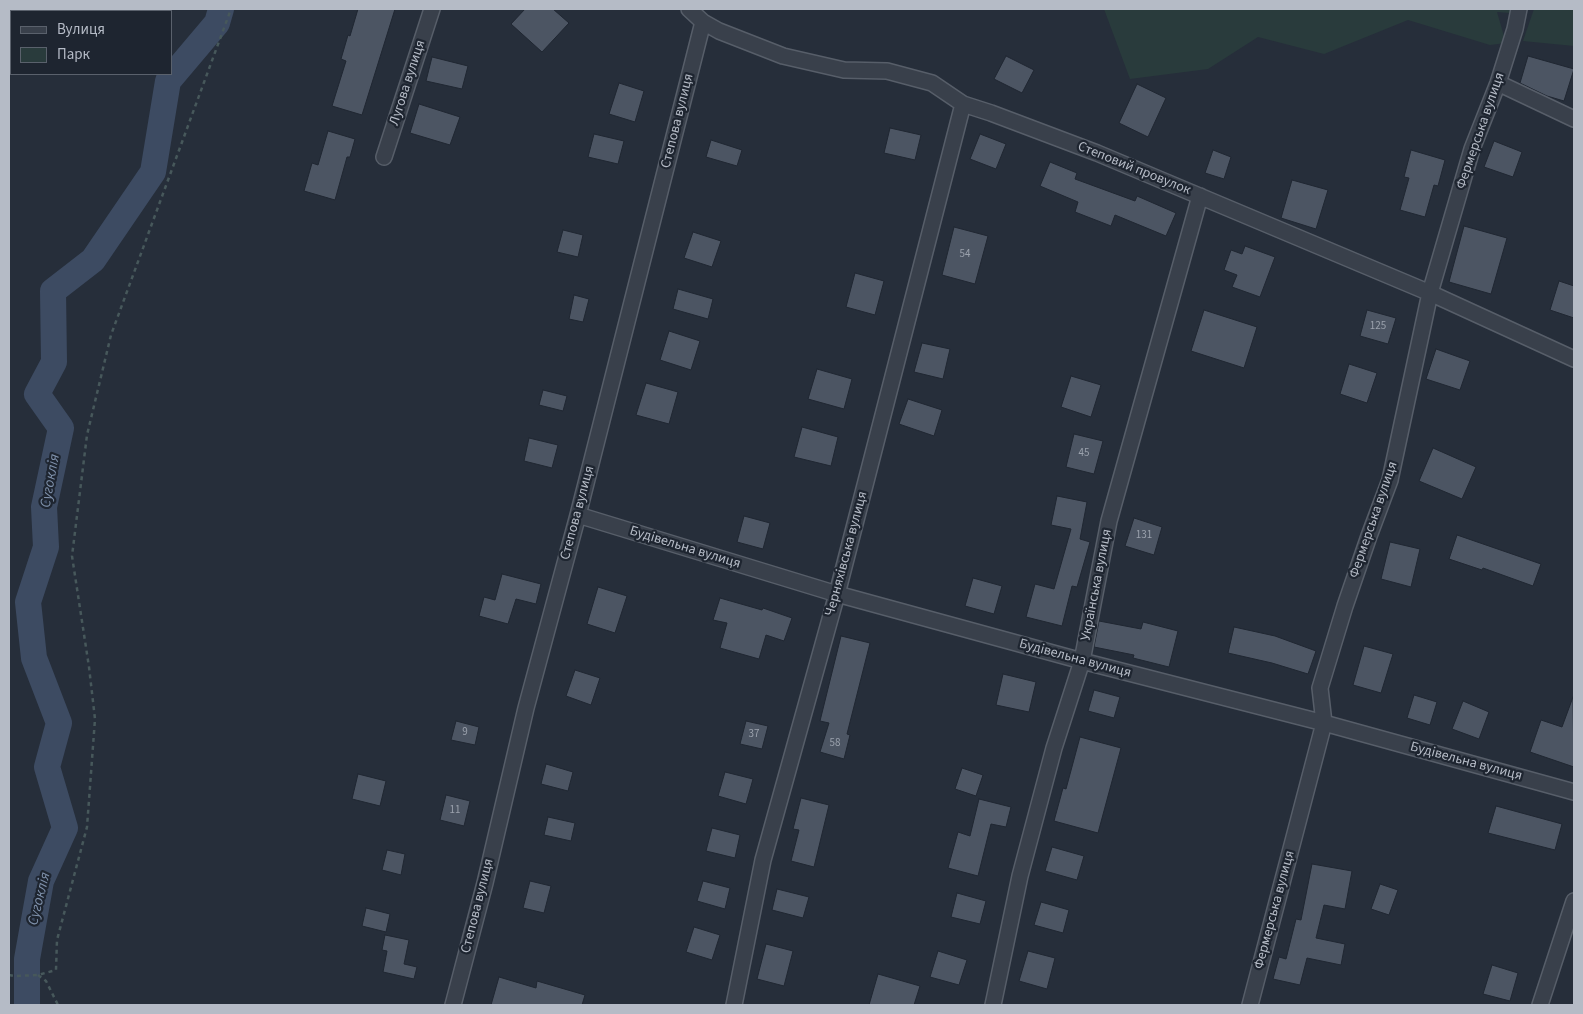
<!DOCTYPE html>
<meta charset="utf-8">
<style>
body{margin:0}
#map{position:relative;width:1583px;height:1014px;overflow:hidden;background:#262e3a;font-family:"Source Sans 3",sans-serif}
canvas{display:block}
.frame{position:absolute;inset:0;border:10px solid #b5bbc6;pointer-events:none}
.legend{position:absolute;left:10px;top:10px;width:162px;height:65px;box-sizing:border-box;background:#1e2530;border:1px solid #5a616c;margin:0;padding:6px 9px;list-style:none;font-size:15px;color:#b5bbc6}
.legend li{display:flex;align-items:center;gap:10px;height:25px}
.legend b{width:25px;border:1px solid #5a616c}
</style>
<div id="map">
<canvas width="1583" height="1014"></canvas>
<div class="frame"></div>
<ul class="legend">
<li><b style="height:6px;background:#39404b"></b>Вулиця</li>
<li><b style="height:14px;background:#293b3c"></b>Парк</li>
</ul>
</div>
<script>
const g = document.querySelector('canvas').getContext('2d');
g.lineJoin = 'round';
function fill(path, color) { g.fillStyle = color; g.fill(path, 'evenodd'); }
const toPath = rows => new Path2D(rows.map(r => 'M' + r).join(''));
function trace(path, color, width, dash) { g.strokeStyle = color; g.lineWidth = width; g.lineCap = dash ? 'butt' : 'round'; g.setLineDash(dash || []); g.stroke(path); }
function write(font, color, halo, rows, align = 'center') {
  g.font = font + ' "Source Sans 3",sans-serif'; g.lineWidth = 4.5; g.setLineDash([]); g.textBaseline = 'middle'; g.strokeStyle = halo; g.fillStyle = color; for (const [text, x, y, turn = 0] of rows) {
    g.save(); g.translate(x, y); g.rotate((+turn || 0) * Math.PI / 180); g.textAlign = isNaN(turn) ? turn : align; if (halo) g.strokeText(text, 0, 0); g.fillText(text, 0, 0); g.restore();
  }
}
fill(toPath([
 [1104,9,1510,9,1510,13,1497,12,1506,43,1490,45,1408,20,1324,54,1258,37,1208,69,1130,79],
 [1534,9,1574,9,1574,46,1523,41]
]), '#293b3c');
trace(toPath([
 [27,1005,27,959,41,881,65,828,47,767,59,723,34,658,28,602,46,547,44,507,61,428,37,394,54,362,53,291,93,260,153,172,168,81,217,23,221,9]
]), '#3d4b62', 26);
const building = toPath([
 [358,9,395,9,362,115,332,106,346,61,341,59,348,35,350,36,358,9],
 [525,9,553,9,569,23,542,52,511,24,525,9],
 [1006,56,1034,70,1022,93,994,79,1006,56],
 [1528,56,1574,69,1564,101,1547,96,1520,83,1528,56],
 [432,57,468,66,462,89,426,81,432,57],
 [619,83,644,91,635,122,609,114,619,83],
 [1137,84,1166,98,1148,137,1119,123,1137,84],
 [419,104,460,117,450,145,410,133,419,104],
 [890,128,921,135,915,160,884,153,890,128],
 [328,131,355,139,350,157,347,157,335,200,304,191,312,163,318,165,328,131],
 [594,134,624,141,618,164,588,157,594,134],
 [980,134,1006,144,996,169,970,159,980,134],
 [711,140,742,150,737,166,706,157,711,140],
 [1494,141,1522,152,1513,177,1484,167,1494,141],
 [1213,150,1231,157,1224,179,1205,173,1213,150],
 [1411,150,1445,160,1438,186,1434,185,1425,217,1400,210,1409,178,1404,177,1411,150],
 [1050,162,1077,173,1075,179,1135,201,1137,196,1176,213,1166,236,1115,215,1111,226,1075,212,1078,202,1040,186,1050,162],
 [1292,180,1328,190,1316,229,1281,218,1292,180],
 [1464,226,1507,238,1491,294,1449,282,1464,226],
 [954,227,988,236,975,284,942,275,954,227],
 [563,230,583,235,578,257,557,252,563,230],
 [693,232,721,241,712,267,684,258,693,232],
 [1245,246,1275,257,1260,297,1232,287,1237,275,1224,270,1231,250,1242,254,1245,246],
 [855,273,884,281,875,315,846,307,855,273],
 [1559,281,1574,286,1574,318,1550,310,1559,281],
 [678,289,713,299,708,319,673,309,678,289],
 [574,295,589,299,583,322,569,319,574,295],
 [1204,310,1257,327,1244,368,1191,351,1204,310],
 [1367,310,1396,318,1388,344,1360,336,1367,310],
 [669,331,700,341,691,370,660,360,669,331],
 [922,343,950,349,943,379,914,372,922,343],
 [1436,349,1470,361,1460,390,1426,379,1436,349],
 [1349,364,1377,373,1367,403,1340,394,1349,364],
 [817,369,852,379,844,409,808,399,817,369],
 [1071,376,1101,385,1091,417,1061,407,1071,376],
 [646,383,678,392,669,424,636,415,646,383],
 [543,390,567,396,563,411,539,405,543,390],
 [908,399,942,410,934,436,899,424,908,399],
 [802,427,838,437,831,466,794,457,802,427],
 [1074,434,1103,441,1094,474,1066,467,1074,434],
 [529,438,558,445,552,468,524,461,529,438],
 [1433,448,1476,467,1462,499,1419,481,1433,448],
 [1057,496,1087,502,1080,539,1090,542,1077,587,1072,586,1062,626,1026,617,1035,584,1054,589,1071,529,1051,525,1057,496],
 [744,516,770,523,763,549,737,542,744,516],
 [1134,518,1162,527,1154,555,1125,546,1134,518],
 [1457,535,1541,564,1533,586,1483,568,1482,570,1449,559,1457,535],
 [1390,542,1420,549,1411,587,1381,579,1390,542],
 [502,574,541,584,536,604,516,599,508,624,479,616,484,597,495,600,502,574],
 [973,578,1002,586,994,614,965,606,973,578],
 [598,587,627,596,615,633,587,624,598,587],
 [720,598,762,610,763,608,792,618,784,641,766,635,759,659,720,648,727,623,713,620,720,598],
 [1099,621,1141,629,1143,622,1178,631,1169,667,1133,658,1134,655,1094,647,1099,621],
 [1234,627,1275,636,1316,651,1308,674,1272,663,1228,653,1234,627],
 [841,636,870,643,847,734,850,735,844,759,820,752,829,723,820,721,841,636],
 [1364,646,1393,654,1381,693,1353,685,1364,646],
 [575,670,600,678,591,705,566,696,575,670],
 [1003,674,1036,682,1029,712,996,705,1003,674],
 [1094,690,1120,697,1114,718,1088,711,1094,690],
 [1414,695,1437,702,1430,725,1407,718,1414,695],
 [1573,697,1574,767,1530,752,1541,720,1562,727,1573,697],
 [1463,701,1489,712,1479,739,1452,729,1463,701],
 [456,721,479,727,475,745,451,740,456,721],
 [746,721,768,726,762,749,740,744,746,721],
 [1080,737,1121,748,1098,833,1054,821,1063,788,1066,789,1080,737],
 [546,764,573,772,568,791,541,784,546,764],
 [962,768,983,775,976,796,955,789,962,768],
 [725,772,753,779,746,804,718,796,725,772],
 [358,774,386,781,380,806,352,799,358,774],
 [446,795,470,801,464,826,440,820,446,795],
 [801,798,829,805,814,867,791,861,799,830,793,829,801,798],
 [979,799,1011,807,1006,827,991,824,978,876,948,868,958,832,970,836,979,799],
 [1496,806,1562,824,1555,850,1488,833,1496,806],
 [548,817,575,823,571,841,544,835,548,817],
 [712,828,740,835,735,858,706,851,712,828],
 [1052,847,1084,856,1077,880,1045,871,1052,847],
 [387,850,405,854,401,875,382,870,387,850],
 [1312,864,1352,871,1345,909,1324,905,1316,938,1345,944,1341,965,1307,958,1300,985,1273,979,1279,957,1286,959,1296,919,1301,920,1312,864],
 [530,881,551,886,544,913,523,908,530,881],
 [703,881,730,888,725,909,697,901,703,881],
 [1380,884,1398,890,1389,915,1371,909,1380,884],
 [777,889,809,897,803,918,772,910,777,889],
 [957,893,986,901,980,924,951,917,957,893],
 [1041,902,1069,910,1063,933,1034,925,1041,902],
 [366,908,390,914,386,932,362,926,366,908],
 [694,927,720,935,712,960,686,952,694,927],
 [385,935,409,940,404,964,417,967,414,979,383,972,387,951,382,950,385,935],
 [766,944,793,951,784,986,757,979,766,944],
 [938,951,967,960,959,985,930,977,938,951],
 [1028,951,1055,958,1047,989,1019,981,1028,951],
 [1492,965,1518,973,1510,1001,1483,994,1492,965],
 [878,974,920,986,914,1005,869,1005,878,974],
 [499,977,536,988,537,981,585,995,582,1005,491,1005,499,977]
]);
fill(building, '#4c5563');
trace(building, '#202732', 1);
const minor = toPath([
 [689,9,703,22,719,31,783,56,844,70,887,71,932,83,963,104,991,113,1097,153,1430,293,1574,359],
 [1498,83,1574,119],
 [384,157,432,9],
 [578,515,837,594,1082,661,1324,723,1574,792],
 [453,1005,485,883,526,708,578,515,703,22],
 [734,1005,763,860,837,594,963,104],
 [993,1005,1020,876,1054,748,1082,661,1109,521,1200,196],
 [1250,1005,1324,723,1320,688,1345,606,1369,536,1390,480,1430,293,1472,149,1498,83,1515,29,1519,9],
 [1540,1005,1574,901]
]);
trace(minor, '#575e69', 18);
trace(toPath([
 [9,975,14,976,38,975,56,970,57,940,87,827,95,719,89,667,72,556,87,435,111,335,231,9],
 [38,975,46,981,58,1005]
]), '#47585b', 2.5, [4, 4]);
trace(minor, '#39404b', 15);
write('11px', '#9ba2ad', null, [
 ["54",965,255],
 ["125",1378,327],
 ["45",1084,454],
 ["131",1144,536],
 ["9",465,733],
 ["37",754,735],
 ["58",835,744],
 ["11",455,811]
]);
write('14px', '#b5bbc6', '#1e2530', [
 ["Лугова вулиця",408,83,-72],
 ["Степова вулиця",678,121,-76],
 ["Фермерська вулиця",1481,131,-71],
 ["Степовий провулок",1134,169,22],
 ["Степова вулиця",578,513,-75],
 ["Фермерська вулиця",1374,520,-71],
 ["Будівельна вулиця",685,548,17],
 ["Черняхівська вулиця",847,554,-75],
 ["Українська вулиця",1097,585,-79],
 ["Будівельна вулиця",1075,659,15],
 ["Будівельна вулиця",1466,762,15],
 ["Степова вулиця",478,906,-76],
 ["Фермерська вулиця",1275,910,-75]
]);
write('italic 15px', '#7f91ab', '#1e2530', [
 ["Сугоклія",51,481,-80],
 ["Сугоклія",40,899,-76]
]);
</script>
